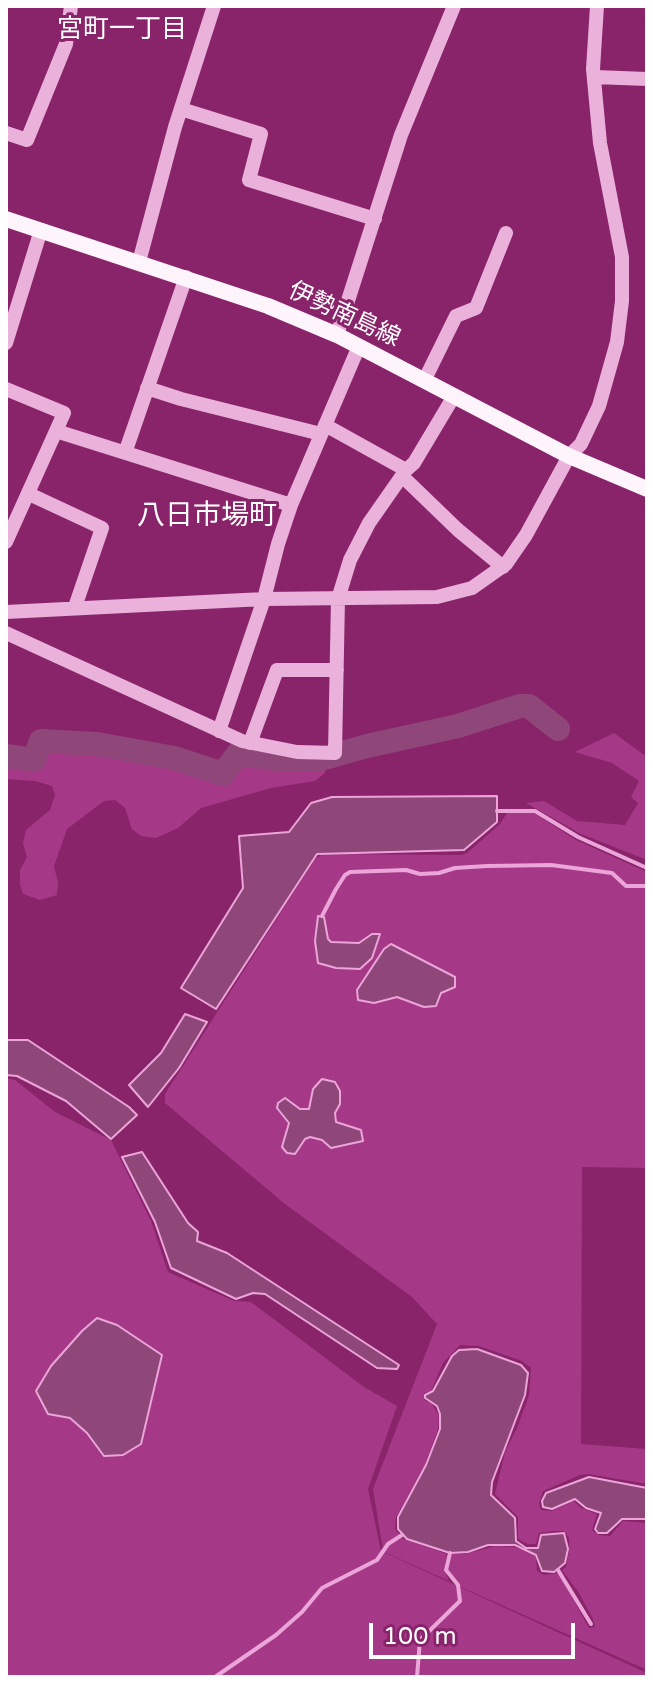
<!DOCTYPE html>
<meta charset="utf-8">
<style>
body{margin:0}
#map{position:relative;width:653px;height:1683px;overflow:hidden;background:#89246b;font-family:"Varela Round",sans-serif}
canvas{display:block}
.frame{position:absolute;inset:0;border:8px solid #fff;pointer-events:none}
.scale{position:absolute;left:369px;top:1623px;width:206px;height:36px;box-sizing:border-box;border:4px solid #fff;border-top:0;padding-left:10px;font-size:24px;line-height:28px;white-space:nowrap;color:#fff;-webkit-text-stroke:6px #89246b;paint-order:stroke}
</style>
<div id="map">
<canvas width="653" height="1683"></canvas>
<div class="frame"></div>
<div class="scale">100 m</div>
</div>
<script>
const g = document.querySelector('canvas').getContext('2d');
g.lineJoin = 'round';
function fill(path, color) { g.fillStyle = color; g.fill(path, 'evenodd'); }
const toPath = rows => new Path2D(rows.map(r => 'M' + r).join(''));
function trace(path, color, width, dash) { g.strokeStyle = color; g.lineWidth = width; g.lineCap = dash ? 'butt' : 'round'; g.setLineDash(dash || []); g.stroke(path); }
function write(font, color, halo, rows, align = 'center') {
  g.font = font + ' "Varela Round","Noto Sans JP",sans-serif'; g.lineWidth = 6; g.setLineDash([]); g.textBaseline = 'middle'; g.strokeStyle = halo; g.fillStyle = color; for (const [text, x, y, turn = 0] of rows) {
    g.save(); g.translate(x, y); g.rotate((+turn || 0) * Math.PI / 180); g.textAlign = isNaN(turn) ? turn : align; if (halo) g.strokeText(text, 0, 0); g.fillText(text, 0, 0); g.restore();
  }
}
fill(toPath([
 [614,733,647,757,647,860,581,834,526,803,544,801,577,821,625,825,638,803,631,797,639,781,612,763,575,752],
 [43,744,156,759,205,770,224,778,236,759,240,758,285,765,320,764,325,767,325,773,315,781,271,788,201,808,178,828,156,838,141,836,132,829,125,808,115,800,104,801,67,829,54,866,58,883,57,895,40,900,23,894,20,884,20,870,27,857,23,843,26,830,50,810,55,795,52,786,35,781,6,779,6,759,36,763],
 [507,813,534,813,576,840,647,872,647,1168,582,1167,581,1444,646,1449,647,1484,588,1474,580,1475,543,1491,539,1504,541,1510,552,1511,574,1501,581,1508,597,1514,592,1530,598,1535,610,1536,623,1521,647,1523,647,1670,461,1587,447,1569,451,1554,466,1554,495,1546,514,1547,532,1553,536,1557,537,1571,544,1575,559,1573,589,1628,595,1627,593,1619,579,1593,562,1570,566,1567,569,1553,569,1538,564,1531,555,1531,539,1533,536,1544,528,1544,518,1539,518,1517,495,1494,505,1452,517,1428,529,1395,531,1368,522,1361,479,1346,460,1345,443,1363,431,1391,424,1393,424,1400,431,1403,439,1415,438,1429,425,1465,396,1517,395,1529,400,1535,383,1550,373,1489,437,1324,412,1297,285,1204,165,1103,165,1094,315,859,323,854,461,855,467,853,500,824],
 [6,1078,15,1080,55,1112,111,1140,151,1221,168,1272,234,1301,251,1302,364,1387,397,1406,368,1489,381,1551,647,1673,647,1677,6,1677],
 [401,1538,447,1554,444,1570,449,1581,384,1552,389,1545]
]), '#a63888');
const water = toPath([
 [497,796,497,822,464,850,317,854,216,1009,181,988,243,888,239,836,289,832,311,803,332,797,497,796],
 [318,916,324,917,328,939,331,942,359,943,372,934,380,934,372,958,360,969,336,968,318,963,315,941,318,916],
 [391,944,455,977,455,987,441,993,436,1006,424,1007,397,997,374,1003,358,1000,357,990,384,949,391,944],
 [185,1014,207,1022,179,1068,148,1107,129,1085,161,1053,185,1014],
 [6,1040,28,1040,129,1107,137,1115,111,1139,66,1101,17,1076,6,1075,6,1040],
 [322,1079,335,1082,340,1091,340,1104,335,1113,336,1122,361,1130,363,1141,331,1148,322,1140,310,1137,305,1139,295,1154,287,1153,282,1147,289,1123,277,1108,278,1103,285,1098,300,1109,309,1109,313,1089,322,1079],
 [142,1152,188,1223,198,1232,197,1241,227,1253,399,1365,397,1369,377,1368,265,1294,253,1293,236,1299,171,1268,155,1222,122,1157,142,1152],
 [97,1318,117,1325,162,1355,141,1444,123,1455,104,1456,87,1433,70,1418,48,1414,36,1391,51,1366,82,1331,97,1318],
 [477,1349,521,1365,528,1373,525,1395,492,1482,491,1495,515,1518,516,1541,526,1548,538,1548,541,1535,564,1533,568,1549,565,1563,554,1572,542,1571,536,1555,515,1545,488,1545,468,1552,450,1553,407,1539,398,1529,398,1517,426,1465,440,1429,440,1414,437,1406,425,1398,425,1395,433,1391,452,1356,459,1350,477,1349],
 [589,1477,647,1488,647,1519,622,1519,607,1533,598,1533,595,1529,601,1513,586,1508,575,1499,552,1509,543,1507,542,1501,546,1493,589,1477]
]);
fill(water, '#8f477a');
trace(water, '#eba5d8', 2);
trace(toPath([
 [497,811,535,811,578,837,647,868],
 [322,916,336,889,345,875,350,872,406,870,420,874,439,873,455,868,487,866,551,865,612,873,626,886,647,886],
 [558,1570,591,1624],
 [215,1677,276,1635,302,1612,322,1588,377,1560,388,1544,402,1535],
 [417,1677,420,1640,460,1601,458,1585,446,1570,450,1553]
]), '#eba5d8', 4);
trace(toPath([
 [6,756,34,760,41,741,97,744,174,758,223,774,238,754,284,760,321,759,367,746,458,726,520,706,529,706,558,729]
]), '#8f477a', 24);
trace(toPath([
 [595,77,647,79],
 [181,109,261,134,249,180,375,219],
 [6,133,27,140,66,44,71,6],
 [139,262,175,127,214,6],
 [337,335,401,135,454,6],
 [6,343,41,230],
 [424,381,456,316,476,308,506,233],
 [147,388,181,399,321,434],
 [6,389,64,413,56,431,291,505],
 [325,425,406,470,414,463,454,396],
 [125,453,186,277],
 [402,476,458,530,503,567],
 [29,494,102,528,75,607],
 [6,542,56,431],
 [6,612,264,599,437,597,472,588,506,564,526,535,569,456,581,444,599,406,617,342,622,301,622,257,600,143,593,69,597,6],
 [6,633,242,741,297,752,335,753,338,599,350,560,369,523,406,470],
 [219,731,264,599,278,544,291,505,359,346],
 [250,743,277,670,337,670]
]), '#eab1da', 14);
trace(toPath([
 [6,219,268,306,337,335,569,456,647,489]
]), '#fef4fb', 16);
write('24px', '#fff', '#89246b', [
 ["伊勢南島線",344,315,25]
]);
write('26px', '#fff', '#89246b', [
 ["宮町一丁目",122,30]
]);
write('28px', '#fff', '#89246b', [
 ["八日市場町",207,517]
]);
</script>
